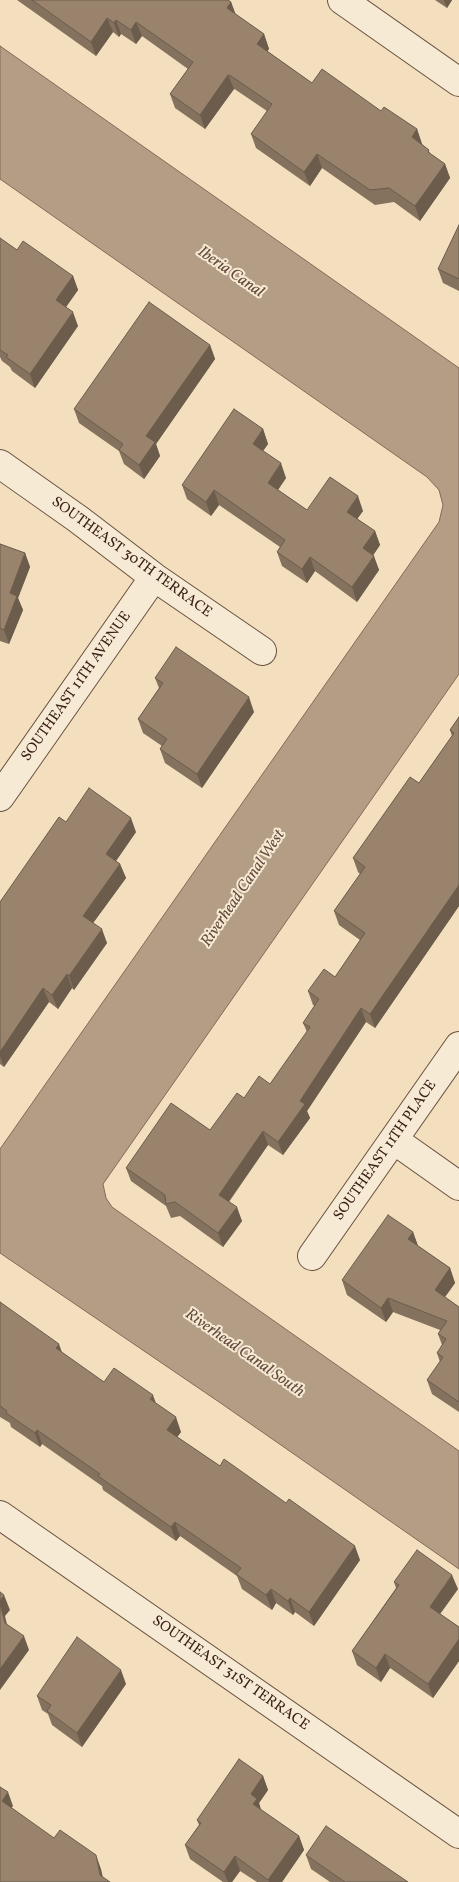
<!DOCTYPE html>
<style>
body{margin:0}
canvas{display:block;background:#f3debe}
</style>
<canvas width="459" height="1882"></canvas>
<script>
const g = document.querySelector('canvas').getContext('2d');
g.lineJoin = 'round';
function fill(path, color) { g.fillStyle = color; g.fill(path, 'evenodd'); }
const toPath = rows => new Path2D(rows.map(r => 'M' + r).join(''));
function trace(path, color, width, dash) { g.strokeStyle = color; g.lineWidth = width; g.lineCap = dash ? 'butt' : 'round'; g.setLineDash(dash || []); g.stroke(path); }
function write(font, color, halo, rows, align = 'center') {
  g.font = font + ' Vollkorn,serif'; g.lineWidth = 4; g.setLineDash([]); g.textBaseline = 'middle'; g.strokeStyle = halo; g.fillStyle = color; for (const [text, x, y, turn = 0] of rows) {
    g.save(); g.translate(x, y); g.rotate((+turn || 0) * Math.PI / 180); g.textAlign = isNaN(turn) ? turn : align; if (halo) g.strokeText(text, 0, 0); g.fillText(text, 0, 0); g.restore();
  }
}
const water = toPath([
 [0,46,459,368,459,674,103,1184,106,1198,112,1207,459,1451,459,1569,222,1404,0,1253,0,1149,439,522,443,505,439,490,427,477,0,179,0,46]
]);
fill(water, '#b49d85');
trace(water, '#836b58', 1);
const minor = toPath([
 [342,0,459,82],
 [0,464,78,519,154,577,262,651],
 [0,797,154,577],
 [394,1140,459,1186],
 [312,1256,459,1046],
 [0,1515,459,1834]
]);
trace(minor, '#68503f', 30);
trace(minor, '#f7ead5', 28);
fill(toPath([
 [17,0,228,0,231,2,236,15,264,34,269,49,267,51,312,83,381,111,417,129,422,144,431,154,445,164,450,178,420,221,394,202,375,205,322,168,310,186,256,148,251,134,267,111,236,90,234,89,205,129,175,108,170,94,188,69,142,36,136,44,121,34,119,37,113,32,96,56],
 [435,0,452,0,447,8],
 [459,225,459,291,443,283,438,269],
 [0,238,17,250,73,276,78,290,66,307,78,326,35,388,12,371,10,367,2,361,0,357],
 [210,345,215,359,156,444,160,456,144,479,124,464,119,451,79,423,74,409],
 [263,429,268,444,263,451,286,478,278,490,307,510,363,511,357,519,375,531,380,545,373,555,379,570,357,602,315,571,307,583,282,566,277,552,280,547,219,505,211,516,187,499,182,485],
 [0,544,25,553,30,567,18,598,23,610,9,644,0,641],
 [155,678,254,712,202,788,165,763,160,749,162,746,143,733,138,719,159,688],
 [459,717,459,906,375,1028,366,1022,307,1111,310,1118,283,1155,268,1145,229,1202,242,1221,223,1247,180,1216,171,1218,166,1206,131,1181,126,1168,210,1130,244,1098,270,1084,307,1032,303,1023,315,1006,313,1005,308,991,335,977,360,940,339,925,334,911,360,874,358,872,353,858,419,783,452,736,450,730],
 [66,822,136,832,116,861,120,864,126,878,93,923,107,943,74,990,72,988,58,1009,49,1002,4,1067,0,1064,0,902],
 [413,1232,418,1246,450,1268,455,1283,445,1297,459,1307,459,1412,432,1394,427,1380,440,1362,437,1353,442,1345,438,1334,440,1330,393,1312,386,1322,347,1295,342,1280],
 [0,1302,62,1353,104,1382,156,1403,181,1432,177,1437,220,1466,360,1560,314,1626,295,1612,293,1615,276,1603,272,1610,242,1589,237,1576,180,1536,176,1541,103,1490,102,1486,42,1444,40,1447,11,1427,10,1423,0,1417],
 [394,1582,458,1589,440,1614,459,1627,459,1661,433,1698,390,1668,381,1682,357,1665,352,1651,396,1588],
 [126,1684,82,1747,52,1725,48,1714,42,1710,37,1696],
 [263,1776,268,1790,259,1803,261,1810,299,1836,304,1850,282,1882,257,1882,240,1871,232,1882,223,1882,190,1859,185,1845,199,1825,197,1820],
 [306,1855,408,1882,330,1882,311,1869]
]), '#84715e');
fill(toPath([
 [444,0,452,0,447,8],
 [231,2,236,16,227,8],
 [107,18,113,32,96,56,91,42],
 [116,20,121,34,119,37,114,23],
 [136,22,142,36,136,44,131,30],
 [264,34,269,49,262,58,257,44],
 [228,75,234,89,205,129,200,115],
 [417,129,422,144,417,152,412,137],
 [317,154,322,168,310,186,304,172],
 [445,164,450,178,420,221,415,206],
 [73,276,78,290,61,314,56,300],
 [73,312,78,326,35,388,30,374],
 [210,345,215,359,156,444,160,456,144,479,139,465,146,436],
 [263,429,268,444,258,458,253,444],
 [281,463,286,478,273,497,268,483],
 [214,490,219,505,211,516,206,502],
 [358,496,363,511,352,526,347,512],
 [375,531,380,545,368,563,363,548],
 [25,553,30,567,18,598,23,610,9,644,4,630,10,593],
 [374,556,379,570,357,602,352,587],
 [310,557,315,571,307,583,302,569],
 [249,697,254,712,202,788,197,774],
 [131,818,136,832,111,868,106,854],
 [120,864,126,878,88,930,83,916],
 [459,885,459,906,375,1028,370,1014],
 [102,929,107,943,74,990,69,976],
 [67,974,72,988,58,1009,52,995],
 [43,988,49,1002,4,1067,0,1056,0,1052],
 [361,1008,366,1022,307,1111,310,1118,283,1155,278,1142,300,1101],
 [263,1131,268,1145,224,1208,219,1195],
 [237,1207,242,1221,223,1247,218,1233],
 [413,1232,418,1246,408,1239],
 [450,1268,455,1283,440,1304,435,1290],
 [388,1298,393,1312,386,1322,381,1308],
 [59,1344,64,1358,56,1348],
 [153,1395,158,1409,150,1399],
 [176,1417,181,1432,172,1444,167,1430],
 [37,1430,42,1444,40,1447,35,1433],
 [175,1522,180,1536,176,1541,171,1527],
 [355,1546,360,1560,314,1626,309,1612],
 [452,1575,458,1589,435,1621,430,1607],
 [271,1589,276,1603,272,1610,266,1595],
 [4,1595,10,1610,5,1616,10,1637,5,1623,0,1604,0,1601],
 [290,1598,295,1612,293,1615,288,1601],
 [24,1636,29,1650,0,1690,0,1669],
 [459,1639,459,1661,433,1698,428,1684],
 [385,1654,390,1668,381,1682,376,1668],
 [121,1670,126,1684,82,1747,77,1733],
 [263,1776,268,1790,259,1803,262,1813,253,1804,251,1794],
 [8,1792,13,1806,7,1815,2,1801],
 [299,1836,304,1850,282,1882,269,1882,268,1880],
 [96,1855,101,1869,104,1882,100,1875],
 [235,1856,240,1871,232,1882,228,1882,224,1872]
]), '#6c5c4c');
const building = toPath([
 [32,0,228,0,231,2,227,8,264,34,257,44,312,83,322,69,381,111,384,107,417,129,412,137,429,150,428,152,445,164,415,206,389,188,370,190,317,154,304,172,251,134,272,104,231,76,228,75,200,115,170,94,193,62,136,22,131,30,116,20,114,23,107,18,91,42,32,0],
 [459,225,459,279,438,269,459,225],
 [0,238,17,250,23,241,73,276,56,300,73,312,30,374,6,357,8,355,0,350,0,238],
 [149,302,210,345,146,436,155,442,139,465,119,450,123,444,74,409,149,302],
 [234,409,263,429,253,444,281,463,268,483,307,510,330,477,358,496,347,512,375,531,363,548,374,556,352,587,310,557,302,569,277,552,285,540,214,490,206,502,182,485,234,409],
 [0,544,25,553,10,593,17,596,4,630,0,628,0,544],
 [176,647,249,697,197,774,160,749,167,739,138,719,163,683,155,678,176,647],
 [459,717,459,885,370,1014,361,1008,300,1101,305,1104,278,1142,263,1131,219,1195,237,1207,218,1233,175,1202,166,1204,165,1195,126,1168,171,1103,210,1130,237,1093,244,1098,259,1076,270,1084,310,1027,303,1023,319,999,308,991,324,969,335,977,365,933,334,911,365,867,353,858,410,777,419,783,454,733,450,730,459,717],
 [89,788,131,818,106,854,120,864,83,916,102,929,69,976,67,974,52,995,43,988,0,1052,0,902,59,817,66,822,89,788],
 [388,1215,413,1232,408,1239,450,1268,435,1290,459,1307,459,1402,427,1380,443,1357,437,1353,446,1339,438,1334,447,1321,388,1298,381,1308,342,1280,388,1215],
 [0,1302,59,1344,56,1348,104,1382,114,1368,153,1395,150,1399,176,1417,167,1430,220,1466,224,1459,286,1503,289,1499,355,1546,309,1612,290,1598,288,1601,271,1589,266,1595,236,1574,241,1568,175,1522,171,1527,98,1476,100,1474,37,1430,35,1433,6,1413,7,1411,0,1406,0,1302],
 [417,1550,452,1575,430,1607,459,1627,459,1639,428,1684,385,1654,376,1668,352,1651,399,1585,394,1582,417,1550],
 [0,1592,4,1595,0,1601,0,1592],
 [0,1604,5,1623,24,1636,0,1669,0,1604],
 [77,1637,121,1670,77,1733,47,1711,51,1705,37,1696,77,1637],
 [239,1759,263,1776,251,1794,257,1799,253,1804,299,1836,268,1880,235,1856,224,1872,185,1845,201,1823,197,1820,239,1759],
 [0,1787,8,1792,2,1801,54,1838,60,1830,96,1855,100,1875,110,1882,0,1882,0,1787],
 [326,1826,408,1882,345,1882,306,1855,326,1826]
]);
fill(building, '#9a836d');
trace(building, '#6c5c4c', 1);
write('15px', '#3a2015', '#f7ead5', [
 ["SOUTHEAST 30TH TERRACE",131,558,36],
 ["SOUTHEAST 11TH AVENUE",77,687,-55],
 ["SOUTHEAST 11TH PLACE",386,1151,-55],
 ["SOUTHEAST 31ST TERRACE",230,1674,35]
]);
write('italic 16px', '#654c3c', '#f7ead5', [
 ["Iberia Canal",230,273,35],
 ["Riverhead Canal West",244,889,-56],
 ["Riverhead Canal South",244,1354,35]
]);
</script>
